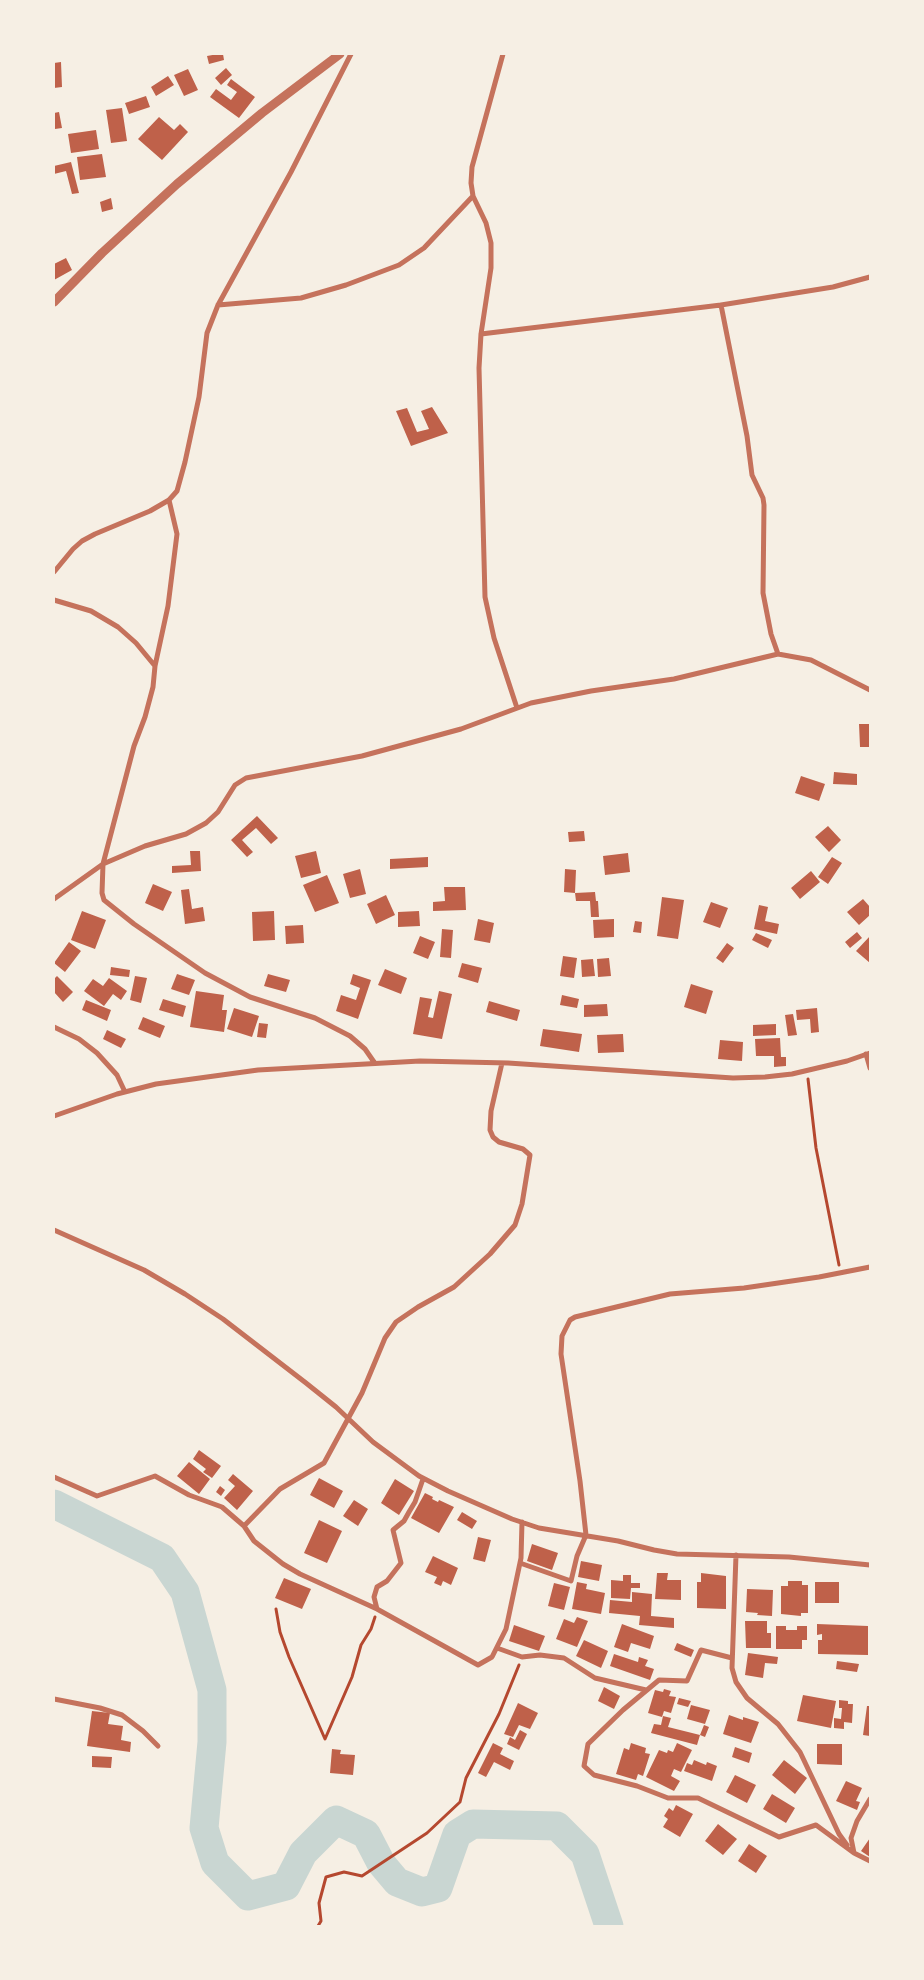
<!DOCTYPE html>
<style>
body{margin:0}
#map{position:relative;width:924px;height:1980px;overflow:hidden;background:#f6efe4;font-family:"Noto Sans",sans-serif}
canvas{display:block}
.frame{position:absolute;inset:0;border:55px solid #f6efe4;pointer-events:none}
</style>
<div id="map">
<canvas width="924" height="1980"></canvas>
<div class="frame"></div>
</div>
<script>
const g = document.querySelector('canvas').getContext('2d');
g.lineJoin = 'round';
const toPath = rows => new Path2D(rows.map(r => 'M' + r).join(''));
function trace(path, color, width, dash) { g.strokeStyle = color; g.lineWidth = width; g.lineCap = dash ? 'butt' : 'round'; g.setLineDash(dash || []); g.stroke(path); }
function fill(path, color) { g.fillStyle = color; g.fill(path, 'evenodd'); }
trace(toPath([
 [54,1504,162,1558,185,1592,212,1690,212,1742,204,1828,215,1863,248,1896,286,1886,303,1853,336,1820,366,1834,381,1863,397,1882,422,1892,438,1888,457,1834,473,1824,557,1826,585,1854,609,1926]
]), '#c9d6d2', 29);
fill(toPath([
 [218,54,223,54,224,60,209,64,207,56],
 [61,62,62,87,54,88,54,63],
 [226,68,232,75,221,85,215,78],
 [188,69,198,90,184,96,174,75],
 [168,76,174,85,156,96,151,87],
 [231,79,255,97,239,118,210,97,216,89,231,100,237,92,227,85],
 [146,96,150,107,129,114,125,103],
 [122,108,127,141,111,143,106,110],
 [59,112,62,128,55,129,54,113],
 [159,117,174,130,180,124,188,132,162,160,138,139],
 [96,130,99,149,71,153,68,134],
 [102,154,106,177,80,180,77,157],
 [71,162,79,193,72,194,66,171,54,174,54,166],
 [111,198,113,209,102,212,100,202],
 [66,258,72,270,54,280,54,264],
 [432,407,448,433,411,446,396,411,407,408,417,432,429,429,421,411],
 [859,724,870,724,870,747,860,747],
 [834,772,857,774,857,785,833,784],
 [801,776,825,784,819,801,795,793],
 [257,816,278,838,271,844,256,828,242,840,253,852,247,857,231,840],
 [828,826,841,840,829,852,815,837],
 [584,831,585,841,569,842,568,832],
 [190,851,200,851,201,871,172,873,172,866,191,865],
 [316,851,321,873,301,878,295,856],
 [628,853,630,872,605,875,603,856],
 [428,857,428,867,390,869,390,859],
 [832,857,842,863,828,884,818,877],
 [360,869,366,894,350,898,343,874],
 [565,869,576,870,575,893,564,892],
 [811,871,820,882,800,899,791,888],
 [327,875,339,903,315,912,303,885],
 [153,884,172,892,163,911,145,903],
 [444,887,465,887,466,910,433,911,433,902,445,901],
 [189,889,192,909,203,907,205,921,185,924,181,890],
 [595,892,596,901,598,901,599,917,591,917,590,901,576,901,575,893],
 [386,895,395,915,376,924,367,904],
 [662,897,684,900,678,939,657,936],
 [863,899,870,907,870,915,859,925,847,912],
 [711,902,728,908,720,928,703,922],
 [759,905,768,907,765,921,779,924,777,934,754,929],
 [82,911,106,920,95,949,71,940],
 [274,911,275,940,253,941,252,912],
 [419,911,420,926,398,927,398,912],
 [478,919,494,923,490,943,474,940],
 [614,919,614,937,594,938,593,920],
 [635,921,642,922,641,933,633,932],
 [303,925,304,943,286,944,285,926],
 [442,929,453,930,451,958,440,957],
 [857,932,862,938,850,948,845,942],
 [756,933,772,940,768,948,752,940],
 [420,936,435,942,428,959,413,953],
 [870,936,870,963,856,951],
 [69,942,81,951,65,972,54,963],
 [727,943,734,948,723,963,716,958],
 [563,956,577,958,574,978,560,976],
 [609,958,611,976,598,977,597,959],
 [593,959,595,976,582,977,581,960],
 [462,963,482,968,478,983,458,977],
 [111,967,130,970,129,977,110,975],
 [385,969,407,978,401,994,378,985],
 [177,974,195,980,189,995,171,989],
 [268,974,290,980,286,992,264,986],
 [353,974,371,980,358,1019,336,1011,341,995,356,1000,360,988,350,984],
 [57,976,73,992,63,1002,54,992,54,979],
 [135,976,147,978,141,1003,130,1000],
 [109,978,127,991,121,1000,113,994,104,1006,84,991,93,979,103,986],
 [691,984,713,991,706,1014,684,1007],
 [196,991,224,995,222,1010,227,1010,224,1032,190,1027],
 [439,991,452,994,442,1039,413,1034,420,997,432,999,428,1017,433,1018],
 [562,995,579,999,577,1008,560,1005],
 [163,999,186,1006,183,1017,159,1010],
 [86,1000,111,1010,107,1021,82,1010],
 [489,1001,520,1010,517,1021,486,1012],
 [607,1004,608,1016,584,1017,584,1005],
 [234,1008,259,1016,252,1037,227,1029],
 [817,1008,819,1032,811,1033,810,1019,797,1020,796,1010],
 [793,1014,797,1035,788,1036,785,1015],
 [143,1017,165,1026,160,1038,138,1029],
 [259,1023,268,1024,266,1038,257,1037],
 [776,1024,776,1035,753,1036,753,1025],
 [543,1029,582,1034,579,1052,540,1046],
 [107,1030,126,1039,121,1048,103,1039],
 [623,1034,624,1052,598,1053,597,1035],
 [780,1038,781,1057,786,1057,786,1066,774,1067,774,1056,756,1056,755,1039],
 [720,1040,743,1042,742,1061,718,1059],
 [199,1450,221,1466,212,1478,203,1472,206,1469,193,1459],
 [189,1462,210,1479,199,1494,177,1476],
 [233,1474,253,1491,237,1510,224,1498,235,1486,228,1480],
 [319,1478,343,1491,334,1508,310,1495],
 [395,1479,414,1491,399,1515,381,1503],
 [220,1486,225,1490,221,1496,216,1492],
 [425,1493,433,1497,432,1499,438,1502,439,1500,454,1507,439,1533,411,1518],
 [354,1500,368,1509,358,1526,343,1516],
 [462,1512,477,1521,472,1529,457,1520],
 [319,1520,342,1531,327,1563,304,1553],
 [478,1537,491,1540,485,1562,473,1559],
 [532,1544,558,1553,552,1570,527,1561],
 [433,1556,458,1568,451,1585,443,1581,441,1586,434,1583,437,1577,425,1572],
 [581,1561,602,1565,599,1581,578,1577],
 [657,1573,668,1573,667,1580,681,1580,681,1600,655,1599],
 [701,1573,726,1576,726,1609,697,1608,697,1582,701,1582],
 [623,1575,631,1575,631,1583,640,1583,640,1588,631,1588,630,1599,611,1598,611,1580,623,1581],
 [284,1578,311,1589,302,1609,275,1598],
 [788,1581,802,1581,802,1585,808,1585,808,1613,801,1613,801,1616,781,1614,781,1586,788,1586],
 [577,1582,587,1584,586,1589,605,1593,601,1614,572,1609],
 [815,1582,839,1582,839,1603,815,1603],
 [554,1583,570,1587,564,1610,548,1606],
 [747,1589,773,1590,772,1616,757,1615,758,1613,746,1612],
 [632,1592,652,1594,651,1616,674,1618,674,1628,639,1625,640,1616,609,1613,610,1600,632,1602],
 [577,1617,588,1621,577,1647,556,1639,564,1619,574,1623],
 [745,1621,767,1621,767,1633,771,1633,771,1648,746,1648],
 [622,1624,654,1636,650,1649,631,1643,628,1652,614,1647],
 [817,1624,868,1626,868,1655,818,1654,818,1640,822,1640,822,1634,817,1635],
 [514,1625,545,1636,539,1651,509,1641],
 [776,1626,786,1626,786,1630,797,1630,797,1626,807,1626,807,1640,802,1640,802,1649,776,1649],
 [584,1640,608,1651,601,1668,576,1656],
 [677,1643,694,1650,691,1657,674,1650],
 [748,1653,778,1657,777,1664,765,1663,763,1678,745,1675],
 [614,1654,638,1662,639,1657,648,1660,645,1666,654,1669,650,1680,610,1666],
 [837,1661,859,1664,857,1672,836,1669],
 [604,1687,620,1696,614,1709,598,1701],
 [664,1689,671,1691,669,1696,676,1697,671,1713,664,1711,662,1717,648,1713,655,1690,663,1692],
 [803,1695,836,1701,831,1728,797,1721],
 [679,1698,691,1701,688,1707,677,1704],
 [839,1700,848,1701,848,1704,853,1704,852,1723,844,1722,844,1729,834,1728,834,1718,841,1719,842,1708,839,1708],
 [518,1703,538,1713,530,1729,519,1725,513,1737,504,1734],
 [691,1705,710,1710,705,1724,687,1719],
 [867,1706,870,1706,870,1736,863,1735],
 [92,1711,110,1713,108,1724,123,1726,121,1740,131,1742,130,1752,87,1746],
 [729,1715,743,1720,743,1717,759,1722,751,1743,723,1734],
 [663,1716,671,1718,668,1727,700,1735,697,1745,651,1733,654,1724,661,1725],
 [704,1725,709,1727,705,1737,700,1735],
 [520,1730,527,1734,519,1750,507,1744,510,1737,515,1740],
 [493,1743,503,1748,500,1754,514,1761,510,1770,494,1762,486,1777,478,1773],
 [631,1743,646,1748,645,1753,650,1754,643,1776,638,1774,636,1780,616,1774,624,1748,629,1750],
 [677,1743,692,1750,681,1772,674,1769,671,1776,680,1781,674,1791,646,1777,659,1750,667,1753,668,1750,673,1752],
 [817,1744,842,1744,842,1765,817,1764],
 [735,1747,752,1753,749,1763,732,1757],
 [332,1749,341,1750,340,1754,355,1755,353,1775,330,1773],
 [92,1756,112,1757,111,1768,92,1767],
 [694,1760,706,1765,707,1762,717,1766,712,1781,684,1771,687,1763,692,1765],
 [784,1760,807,1778,795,1794,772,1775],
 [735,1775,756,1785,747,1803,726,1792],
 [846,1781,862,1788,856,1801,860,1802,857,1810,836,1801],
 [772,1794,795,1808,786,1823,763,1809],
 [676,1805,693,1814,680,1837,663,1827,668,1819,664,1816,669,1808,673,1811],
 [718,1824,737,1839,723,1855,705,1841],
 [870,1838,870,1857,861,1851],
 [749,1844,767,1856,756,1873,738,1861]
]), '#bf614a');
trace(toPath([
 [808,1079,816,1148,839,1265],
 [276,1609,280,1632,289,1657,325,1739,352,1677,361,1645,371,1629,375,1617],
 [318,1926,321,1921,319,1903,326,1877,344,1872,362,1876,427,1833,460,1802,466,1778,499,1714,519,1665]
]), '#b5482f', 3);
trace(toPath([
 [503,54,472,167,471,183,473,196,486,223,491,243,491,268,481,334,479,368,485,597,494,638,517,708],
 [218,305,301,298,346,285,399,265,424,248,473,196],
 [721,305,747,436,752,475,763,498,764,505,763,593,771,634,778,654],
 [481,334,721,305,833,287,870,277],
 [169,500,177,534,168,606,155,666,153,687,145,717,134,746,103,864,102,893,104,900,134,924,205,973,250,997,315,1018,350,1036,365,1049,374,1062],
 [54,572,73,549,82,541,95,534,150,511,169,500,177,491,185,462,199,397,207,333,218,305,291,172,351,54],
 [54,600,91,611,118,627,136,643,155,666],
 [54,899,103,864,145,846,186,834,206,823,218,812,235,785,246,778,362,756,461,729,531,703,591,691,674,679,778,654,811,660,870,690],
 [54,1027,79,1039,97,1053,117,1075,125,1092],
 [866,1054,870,1068],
 [54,1116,117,1094,156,1084,258,1070,420,1061,508,1063,733,1078,765,1077,792,1074,847,1061,870,1053],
 [54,1230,144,1270,185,1294,223,1319,306,1383,336,1407,373,1442,419,1476,448,1491,512,1519,539,1528,618,1541,654,1550,677,1554,789,1557,870,1565],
 [54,1477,97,1496,155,1476,189,1495,222,1507,244,1526,254,1541,283,1564,300,1574,377,1609,478,1665,492,1657,506,1629,521,1558,522,1522],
 [244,1526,280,1489,324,1463,362,1393,385,1338,396,1322,418,1307,454,1287,490,1254,515,1225,522,1204,530,1155,523,1149,499,1142,493,1137,490,1130,491,1111,502,1063],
 [736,1555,732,1668,736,1682,747,1698,778,1724,800,1752,839,1834,847,1845],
 [520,1563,571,1581,577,1556,586,1535,580,1481,561,1354,562,1336,570,1320,575,1317,670,1294,744,1288,819,1277,870,1267],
 [377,1609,374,1597,377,1587,387,1581,401,1563,393,1530,404,1521,409,1512,415,1502,423,1479],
 [497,1648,522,1657,540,1655,564,1658,595,1678,646,1690],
 [732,1658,701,1650,687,1681,659,1680,623,1710,588,1744,584,1766,594,1775,637,1786,668,1798,698,1798,779,1837,816,1825,854,1853],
 [54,1699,100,1708,122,1715,143,1731,158,1746],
 [870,1799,857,1821,851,1838,854,1853,870,1861]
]), '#c5725c', 5);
trace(toPath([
 [54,302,102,253,177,184,262,113,340,54]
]), '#c5725c', 9);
</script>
